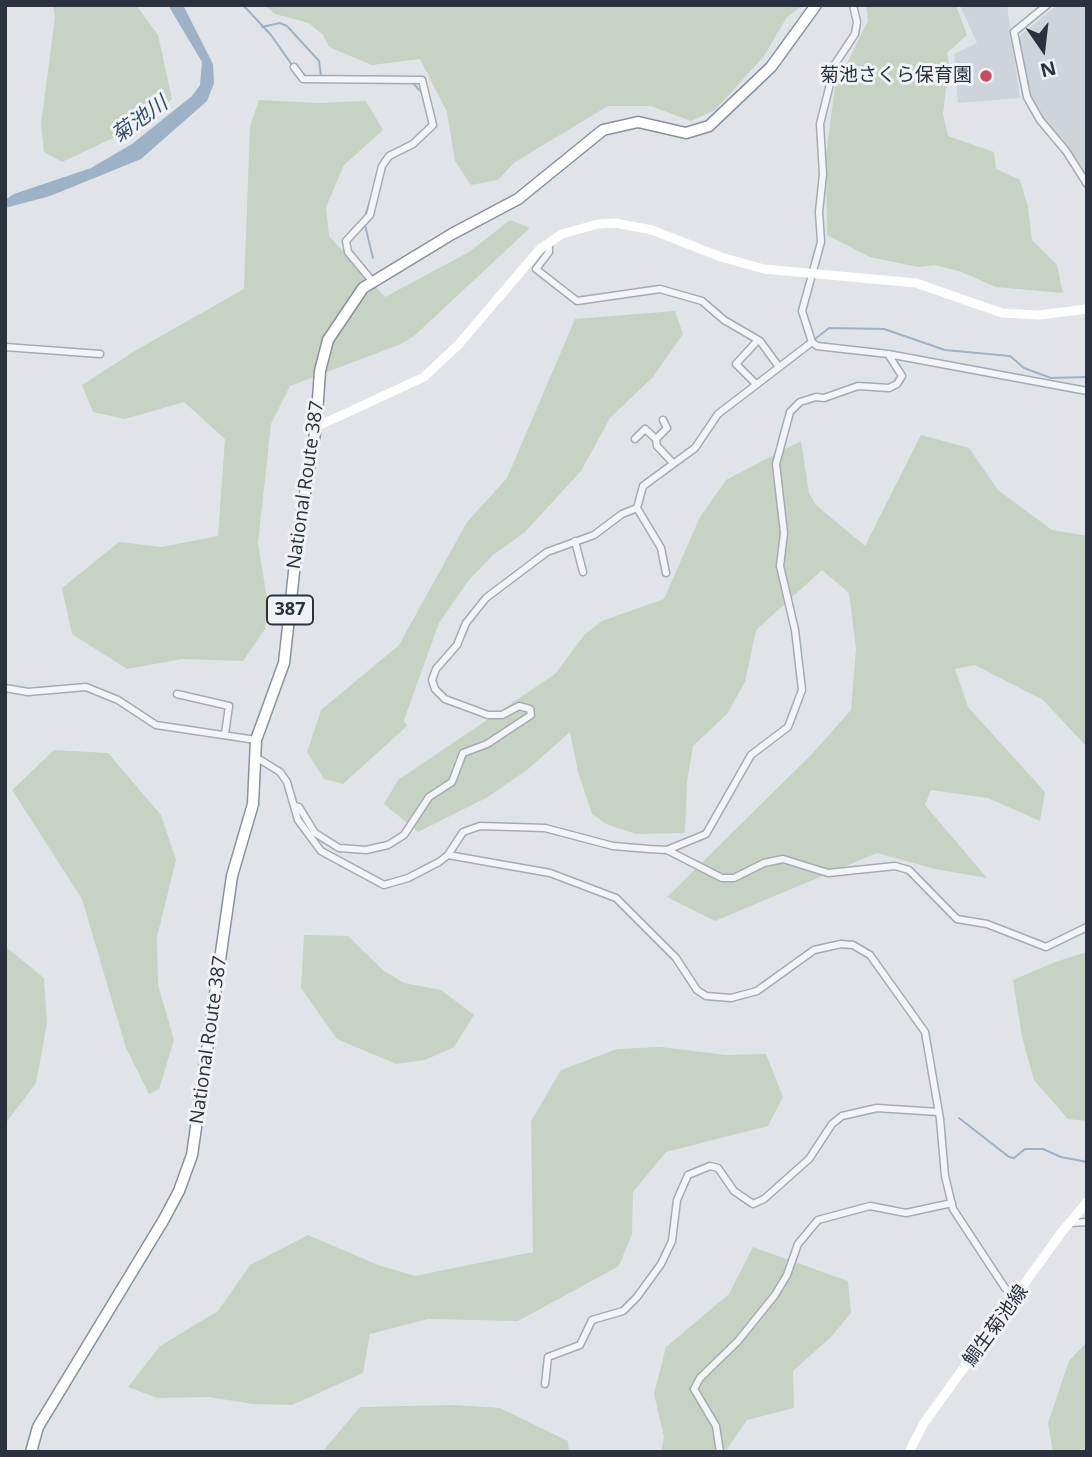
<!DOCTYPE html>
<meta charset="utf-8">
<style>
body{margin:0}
#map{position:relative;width:1092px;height:1457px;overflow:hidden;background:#e0e4e9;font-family:"Open Sans",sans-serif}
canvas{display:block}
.frame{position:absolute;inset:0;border:7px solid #2a313f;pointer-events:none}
.north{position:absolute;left:1008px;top:14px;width:70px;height:70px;-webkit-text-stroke:5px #f0f2f6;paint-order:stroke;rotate:166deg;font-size:19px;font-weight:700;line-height:28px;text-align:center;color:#2a313f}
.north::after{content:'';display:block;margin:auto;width:24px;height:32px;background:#2a313f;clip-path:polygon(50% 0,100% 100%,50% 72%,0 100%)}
</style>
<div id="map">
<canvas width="1092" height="1457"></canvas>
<div class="frame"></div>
<div class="north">N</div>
</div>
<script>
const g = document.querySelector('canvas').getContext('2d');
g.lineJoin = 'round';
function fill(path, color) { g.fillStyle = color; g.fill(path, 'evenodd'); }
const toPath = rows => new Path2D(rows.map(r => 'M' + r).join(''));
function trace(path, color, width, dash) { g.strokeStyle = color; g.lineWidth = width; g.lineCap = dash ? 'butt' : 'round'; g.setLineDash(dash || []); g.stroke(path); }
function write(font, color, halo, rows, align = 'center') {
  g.font = font + ' "Open Sans","Noto Sans JP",sans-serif'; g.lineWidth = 6; g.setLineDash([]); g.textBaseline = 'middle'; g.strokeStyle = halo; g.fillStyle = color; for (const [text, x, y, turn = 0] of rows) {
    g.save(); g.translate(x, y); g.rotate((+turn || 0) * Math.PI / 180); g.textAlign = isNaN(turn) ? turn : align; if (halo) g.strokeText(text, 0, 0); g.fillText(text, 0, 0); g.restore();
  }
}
fill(toPath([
 [960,5,1007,5,1020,98,958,103,954,54,977,43],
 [1057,5,1087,5,1087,178,1063,140,1045,121,1031,96,1019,40,1021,35]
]), '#cfd3da');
fill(toPath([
 [53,5,136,5,158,35,172,99,132,129,62,162,44,152,41,124,55,17],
 [264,5,803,5,787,17,764,56,715,110,691,121,651,106,608,106,515,162,498,180,471,185,455,161,447,112,420,59,372,65,329,47,323,35,309,23,275,14],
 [866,5,956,5,967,35,947,53,949,64,943,114,948,136,994,152,996,169,1020,180,1028,207,1032,240,1057,265,1063,293,996,287,959,271,934,265,918,267,870,257,827,235,826,155,835,87,868,21],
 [259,100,318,103,366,101,383,130,344,165,326,207,329,236,385,297,469,252,510,220,530,228,414,336,401,344,290,386,271,424,258,543,267,599,265,629,243,661,182,659,127,669,72,634,62,588,119,542,162,547,218,536,225,439,184,402,125,419,93,412,82,385,138,349,244,289,250,126],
 [675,311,683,334,653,377,610,418,581,471,525,532,493,555,468,581,439,623,404,720,407,726,343,784,324,779,307,752,321,710,399,645,467,522,507,478,575,319],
 [921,435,969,448,998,490,1052,530,1087,536,1087,747,1043,700,975,665,955,669,968,707,1045,792,1040,821,988,798,931,790,925,805,987,878,935,869,877,853,715,921,667,897,811,755,851,710,856,649,849,593,822,570,756,630,745,682,727,714,693,746,687,782,685,833,636,834,606,824,592,814,578,772,570,732,527,770,486,798,418,832,384,804,398,780,555,674,585,634,602,621,664,599,700,517,726,480,801,441,809,493,816,505,865,546],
 [54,750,108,753,161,815,176,860,157,937,158,985,174,1040,159,1089,149,1094,126,1048,82,899,12,790],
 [304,935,348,936,384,971,404,983,441,990,474,1015,454,1047,425,1060,396,1064,337,1039,301,988],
 [6,947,44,978,47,1023,36,1083,5,1124],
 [1087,952,1087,1121,1068,1119,1034,1080,1022,1037,1013,980,1055,962],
 [661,1047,726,1055,766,1054,783,1097,768,1126,666,1152,633,1192,632,1234,619,1266,518,1321,428,1319,370,1334,363,1373,292,1405,253,1404,209,1397,157,1398,128,1387,160,1346,218,1311,250,1265,308,1235,378,1265,415,1276,533,1252,531,1121,561,1070,617,1049],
 [753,1247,848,1281,851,1313,831,1337,793,1371,794,1408,747,1420,725,1452,661,1452,664,1437,654,1394,666,1347,729,1294],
 [1087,1342,1087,1452,1053,1452,1048,1423,1069,1361],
 [455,1405,500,1408,568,1441,569,1452,322,1452,360,1407]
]), '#c6d2c2');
fill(toPath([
 [168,5,183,5,213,64,214,83,207,101,141,159,50,196,5,208,5,200,14,194,91,168,132,144,192,96,200,85,202,62]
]), '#9db1c7');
trace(toPath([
 [243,5,271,35,292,65],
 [262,27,280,23,287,26,319,61,321,76],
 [367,77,379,77],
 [412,82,422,93],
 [365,216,370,201],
 [365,225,373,258],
 [815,339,829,328,884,329,945,350,1010,356,1024,368,1051,378,1087,377],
 [959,1118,1009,1157,1014,1158,1025,1149,1043,1149,1061,1157,1087,1162]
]), '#9db1c7', 2);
const street = toPath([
 [853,5,857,22,855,34,835,64,820,124,823,174,819,212,821,242,802,311,812,342,817,346,888,354,1087,391],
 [1047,5,1014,32,1027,97,1040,120,1066,151,1087,184],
 [294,67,303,79,422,80,433,125,413,144,389,156,382,166,370,215,346,241,348,252,373,282],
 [549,243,549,252,536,269,577,301,660,289,702,301,724,320,760,341,779,367],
 [5,347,100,354],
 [756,384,736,364,758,340],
 [663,420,667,428,656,439,657,446,673,463],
 [635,439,645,429,656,439],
 [575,541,583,572],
 [666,573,661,548,637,508,643,486,695,448,718,414,812,342],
 [5,688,28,692,86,687,118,700,156,725,256,740],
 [177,694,229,706,225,734],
 [254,756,280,772,287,782,298,820,321,851,384,885,408,878,439,862,448,855,463,832,480,826,545,828,613,846,649,849,667,850,706,834,751,755,788,727,802,690,795,630,780,566,784,533,776,464,790,412,800,402,816,397,824,398,858,386,889,388,897,384,902,376,888,354],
 [295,806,299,807,315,833,339,848,366,850,388,845,404,835,429,797,452,782,463,753,487,744,531,715,530,709,519,706,502,715,488,715,445,699,435,689,432,680,436,669,457,645,466,623,486,598,547,552,594,535,622,514,637,508],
 [667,850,722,878,734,878,764,863,783,859,828,873,895,866,909,870,957,919,987,924,1046,947,1087,927],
 [448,855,550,873,616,898,676,958,697,990,706,996,731,998,757,991,814,950,841,944,853,945,870,955,925,1032,940,1119,945,1176,953,1209,1005,1288,1016,1298],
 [1070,1223,1087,1222],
 [545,1384,548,1357,580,1345,592,1320,623,1311,637,1297,661,1264,672,1241,677,1200,688,1175,710,1166,718,1168,734,1191,753,1204,764,1199,809,1159,832,1124,842,1116,877,1108,938,1112],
 [720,1452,716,1426,694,1389,700,1378,738,1341,775,1295,787,1275,798,1244,818,1220,870,1206,906,1213,952,1203]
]);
const highway = toPath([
 [31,1452,38,1427,163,1221,179,1191,192,1155,232,876,253,804,256,740,284,663,298,536,316,427,320,371,328,340,363,288,452,234,518,199,603,130,638,122,686,133,709,126,771,67,816,5]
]);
trace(street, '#a6abb3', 9);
trace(highway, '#88919e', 13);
trace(street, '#f3f4f7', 6);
trace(toPath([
 [316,427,424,377,459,344,540,249,562,234,598,224,615,223,652,230,721,257,764,269,916,283,1002,313,1039,315,1087,309],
 [909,1452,924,1423,1061,1233,1087,1202]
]), '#fff', 9);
trace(highway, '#fff', 10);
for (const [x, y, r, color] of [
 [986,76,7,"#c74b5e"]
]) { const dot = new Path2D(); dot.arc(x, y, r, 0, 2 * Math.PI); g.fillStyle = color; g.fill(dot); trace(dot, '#f0f2f6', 2.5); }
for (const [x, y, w] of [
 [290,610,46]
]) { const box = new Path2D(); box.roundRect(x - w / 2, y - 14.5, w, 29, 5); g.fillStyle = '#f0f2f6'; g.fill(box); trace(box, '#2a313f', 2); }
write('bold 18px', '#2a313f', null, [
 ["387",290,610]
]);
write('19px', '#2a313f', '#f0f2f6', [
 ["菊池さくら保育園",972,76]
], 'right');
write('19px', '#2a313f', '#f0f2f6', [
 ["National Route 387",306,485,-82],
 ["National Route 387",209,1040,-82],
 ["鯛生菊池線",996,1326,-54]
]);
write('italic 21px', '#365071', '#f0f2f6', [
 ["菊池川",140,120,-36]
]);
</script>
